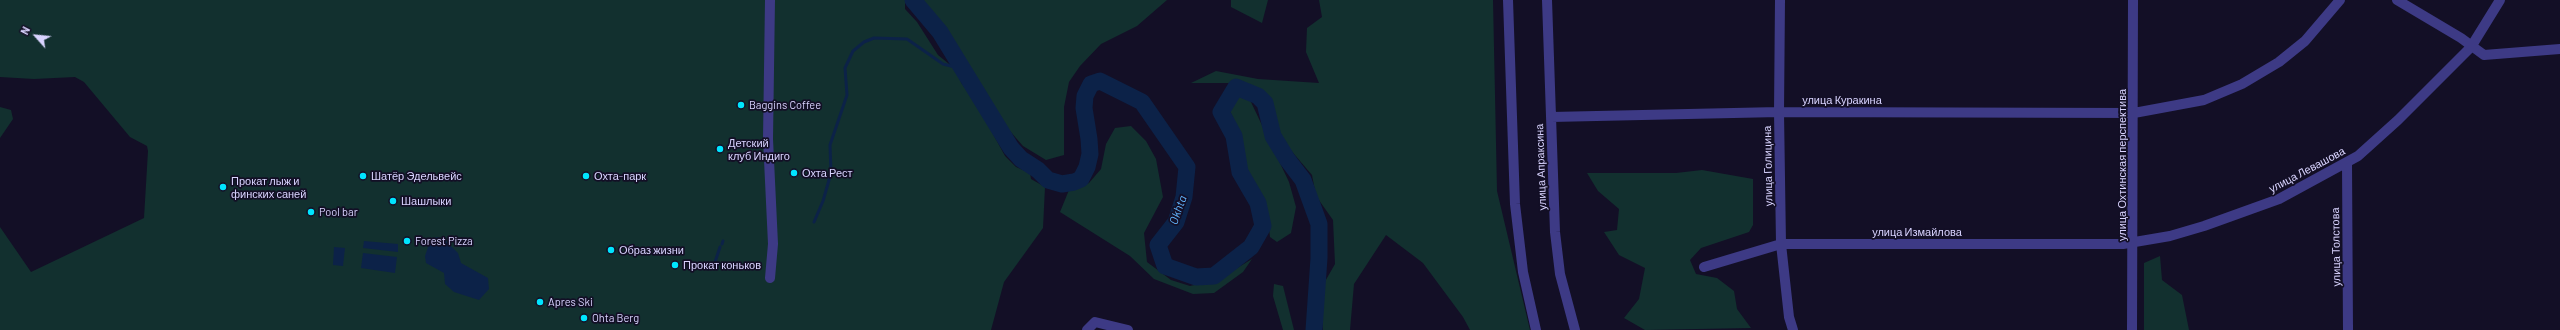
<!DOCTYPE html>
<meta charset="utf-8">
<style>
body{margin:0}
#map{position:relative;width:2560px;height:330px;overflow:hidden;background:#130f26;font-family:Barlow,sans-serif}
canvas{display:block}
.north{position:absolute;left:16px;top:16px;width:40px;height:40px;-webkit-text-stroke:3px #130f26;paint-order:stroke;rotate:297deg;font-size:11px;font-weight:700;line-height:16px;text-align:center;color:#d9d4ff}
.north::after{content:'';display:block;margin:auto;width:14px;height:18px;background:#d9d4ff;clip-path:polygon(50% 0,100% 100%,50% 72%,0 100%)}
</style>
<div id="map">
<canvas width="2560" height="330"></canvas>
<div class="north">N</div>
</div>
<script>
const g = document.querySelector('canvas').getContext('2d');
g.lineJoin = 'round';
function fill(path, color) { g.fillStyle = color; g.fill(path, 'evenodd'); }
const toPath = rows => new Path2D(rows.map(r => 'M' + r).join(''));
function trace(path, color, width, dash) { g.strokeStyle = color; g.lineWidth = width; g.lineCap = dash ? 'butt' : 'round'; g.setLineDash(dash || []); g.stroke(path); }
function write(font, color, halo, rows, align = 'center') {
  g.font = font + ' Barlow,sans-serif'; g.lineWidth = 3.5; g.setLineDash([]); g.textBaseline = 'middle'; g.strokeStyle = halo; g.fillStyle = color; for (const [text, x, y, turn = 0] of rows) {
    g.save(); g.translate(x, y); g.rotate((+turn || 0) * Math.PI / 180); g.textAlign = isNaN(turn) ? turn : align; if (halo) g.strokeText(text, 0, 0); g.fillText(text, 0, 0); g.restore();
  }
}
fill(toPath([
 [0,0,905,0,905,9,917,22,938,55,954,68,962,84,974,99,1005,156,1016,167,1030,173,1031,179,1045,187,1043,228,1004,282,991,330,0,330,0,227,31,272,144,218,148,151,147,146,130,137,84,82,75,77,34,79,0,77],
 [921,0,1167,0,1137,26,1101,44,1080,66,1069,82,1064,107,1064,155,1046,160,1023,146,1002,122,967,69,948,33],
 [1231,0,1268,0,1262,23,1231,7],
 [1319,0,1493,0,1497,191,1530,330,1470,330,1463,317,1423,263,1386,235,1354,284,1350,330,1323,330,1319,292,1335,264,1333,220,1316,196,1312,175,1276,133,1268,101,1236,83,1191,83,1216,71,1258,79,1319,83,1306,52,1307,28,1322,17],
 [1236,93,1245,95,1250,100,1289,182,1296,207,1291,233,1277,242,1270,237,1267,212,1246,169,1238,129,1230,111,1231,101],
 [0,107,11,110,13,119,0,138],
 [1131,126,1146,141,1156,159,1163,197,1144,233,1147,262,1171,280,1190,286,1219,279,1252,259,1243,272,1214,293,1193,294,1154,279,1130,256,1060,212,1069,190,1089,183,1101,169,1106,144,1115,128],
 [1702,170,1753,179,1753,225,1749,232,1701,248,1690,260,1696,274,1717,278,1734,291,1737,309,1751,328,1645,330,1624,318,1639,299,1645,268,1619,255,1604,232,1617,230,1619,209,1598,191,1587,173,1676,173],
 [2160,256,2162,280,2182,295,2189,330,2144,330,2144,263],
 [1274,284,1283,286,1294,330,1283,330,1273,296]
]), '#12302f');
fill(toPath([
 [437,237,445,240,458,253,461,263,488,278,489,289,479,300,454,292,445,284,444,273,426,263,425,256,428,247,432,239],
 [364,241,398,244,398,252,363,248],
 [334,247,345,248,343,266,333,265],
 [363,253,397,257,395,273,361,268]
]), '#0c2248');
trace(toPath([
 [814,222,823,201,831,173,830,145,847,95,845,68,853,51,864,42,874,38,907,39,943,64,963,69],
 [722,244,723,241],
 [715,262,720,247],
 [713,266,714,265]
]), '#0c2248', 3);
trace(toPath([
 [913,0,940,32,1011,148,1021,159,1038,170,1048,180,1062,184,1074,182,1081,179,1087,167,1090,154,1089,139,1084,108,1085,96,1091,84,1100,81,1142,102,1187,167,1184,197,1176,222,1158,245,1165,266,1196,277,1214,276,1251,247,1263,226,1258,203,1240,172,1234,136,1221,112,1236,87,1258,96,1265,103,1273,136,1287,159,1303,180,1319,224,1319,258,1314,330]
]), '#0c2248', 17);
trace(toPath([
 [1547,0,1555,232,1560,274,1575,330],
 [1780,0,1779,112,1781,244,1789,317,1793,330],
 [2397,0,2461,38,2484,55,2560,49],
 [1551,117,1779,112,2134,113,2204,100,2242,84,2279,62,2305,41,2340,0],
 [2347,163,2348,330],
 [1704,267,1781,244,2123,244,2170,236,2204,226,2279,199,2358,156,2398,120,2471,47,2500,0],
 [770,278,773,244,768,139,770,0],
 [1087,330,1095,322,1128,330],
 [2132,330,2133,0]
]), '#3d3a85', 10);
trace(toPath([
 [1508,0,1515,204,1523,272,1536,330]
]), '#3d3a85', 10);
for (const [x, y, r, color] of [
 [741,105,4,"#00e5ff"],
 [720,149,4,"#00e5ff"],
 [794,173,4,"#00e5ff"],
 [363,176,4,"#00e5ff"],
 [586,176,4,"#00e5ff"],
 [223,187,4,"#00e5ff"],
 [393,201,4,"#00e5ff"],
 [311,212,4,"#00e5ff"],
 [407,241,4,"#00e5ff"],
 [611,250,4,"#00e5ff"],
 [675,265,4,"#00e5ff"],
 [540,302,4,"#00e5ff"],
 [584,318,4,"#00e5ff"]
]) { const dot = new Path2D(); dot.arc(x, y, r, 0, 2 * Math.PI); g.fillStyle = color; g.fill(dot); trace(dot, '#130f26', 1.5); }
write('11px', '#d9d4ff', '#130f26', [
 ["улица Куракина",1842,100],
 ["улица Охтинская перспектива",2122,165,-90],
 ["улица Голицина",1768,166,-91],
 ["улица Апраксина",1541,167,-92],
 ["улица Левашова",2307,170,-28],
 ["улица Измайлова",1917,232],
 ["улица Толстова",2336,247,-91]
]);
write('11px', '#d9d4ff', '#130f26', [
 ["Baggins Coffee",749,105],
 ["Детский",728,143],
 ["клуб Индиго",728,156],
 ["Охта Рест",802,173],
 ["Шатёр Эдельвейс",371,176],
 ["Охта-парк",594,176],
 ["Прокат лыж и",231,181],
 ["финских саней",231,194],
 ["Шашлыки",401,201],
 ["Pool bar",319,212],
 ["Forest Pizza",415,241],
 ["Образ жизни",619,250],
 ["Прокат коньков",683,265],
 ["Apres Ski",548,302],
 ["Ohta Berg",592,318]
], 'left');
write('italic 12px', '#62b6ff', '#130f26', [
 ["Okhta",1178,210,-70]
]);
</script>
